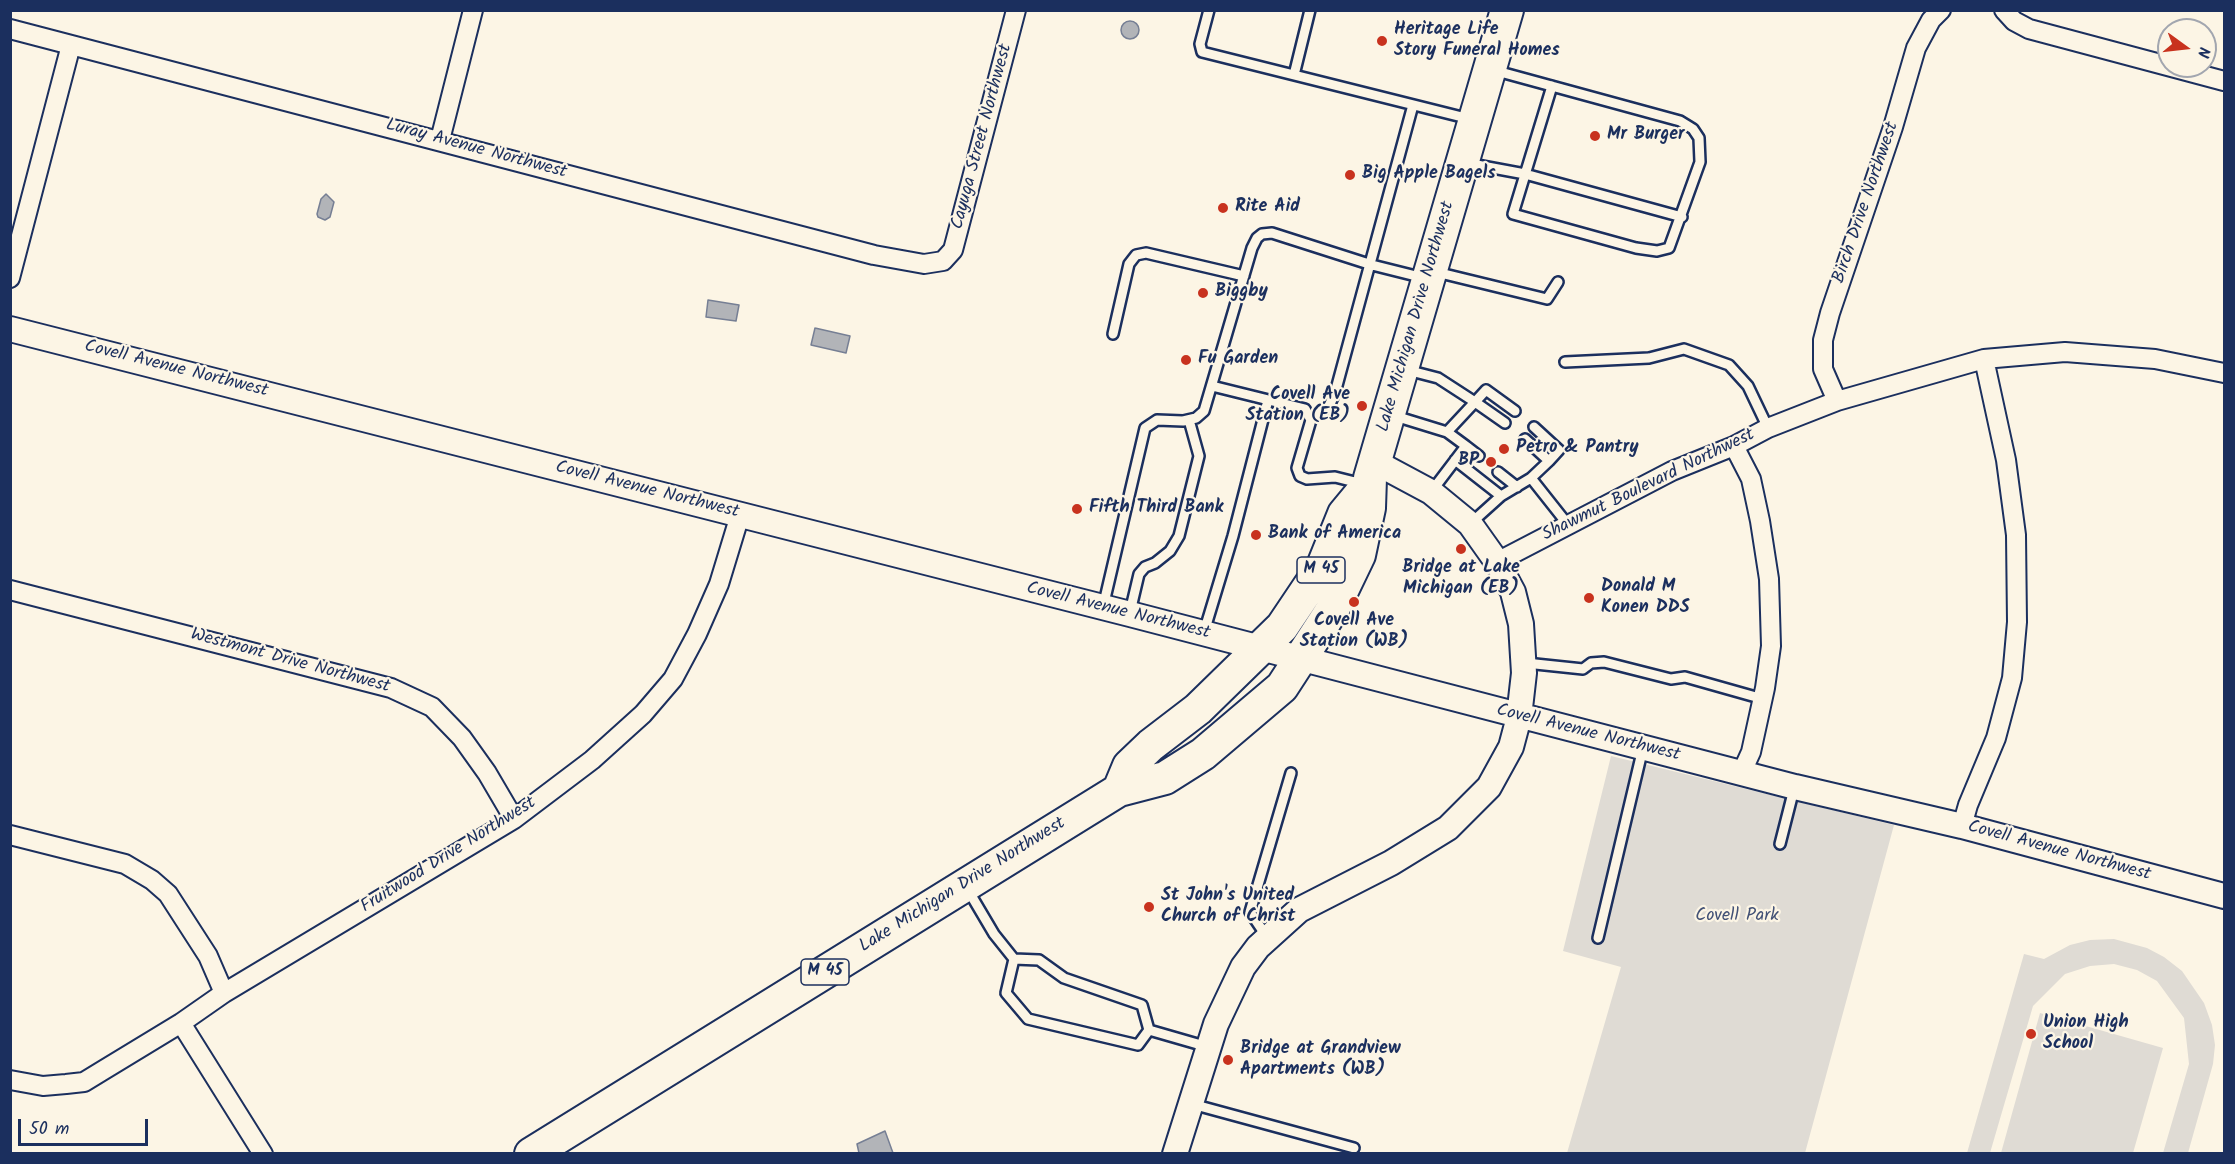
<!DOCTYPE html>
<style>
body{margin:0}
#map{position:relative;width:2235px;height:1164px;overflow:hidden;background:#fcf5e5;font-family:Kalam,sans-serif}
canvas{display:block}
.frame{position:absolute;inset:0;border:12px solid #1b2f5e;pointer-events:none}
.north{position:absolute;left:2157px;top:18px;width:60px;height:60px;box-sizing:border-box;background:#fcf5e5;border:2px solid #a2a6af;border-radius:50%;rotate:105deg;font-size:16px;font-weight:700;line-height:24px;text-align:center;color:#1b2f5e}
.north::after{content:'';display:block;margin:auto;width:21px;height:27px;background:#c8321e;clip-path:polygon(50% 0,100% 100%,50% 72%,0 100%)}
.scale{position:absolute;left:18px;top:1119px;width:130px;height:27px;box-sizing:border-box;border:3px solid #1b2f5e;border-top:0;padding-left:8px;font-size:18px;line-height:21px;white-space:nowrap;color:#1b2f5e;-webkit-text-stroke:4px #fcf5e5;paint-order:stroke}
</style>
<div id="map">
<canvas width="2235" height="1164"></canvas>
<div class="frame"></div>
<div class="north">N</div>
<div class="scale">50 m</div>
</div>
<script>
const g = document.querySelector('canvas').getContext('2d');
g.lineJoin = 'round';
function fill(path, color) { g.fillStyle = color; g.fill(path, 'evenodd'); }
const toPath = rows => new Path2D(rows.map(r => 'M' + r).join(''));
function trace(path, color, width, dash) { g.strokeStyle = color; g.lineWidth = width; g.lineCap = dash ? 'butt' : 'round'; g.setLineDash(dash || []); g.stroke(path); }
function write(font, color, halo, rows, align = 'center') {
  g.font = font + ' Kalam,sans-serif'; g.lineWidth = 4.5; g.setLineDash([]); g.textBaseline = 'middle'; g.strokeStyle = halo; g.fillStyle = color; for (const [text, x, y, turn = 0] of rows) {
    g.save(); g.translate(x, y); g.rotate((+turn || 0) * Math.PI / 180); g.textAlign = isNaN(turn) ? turn : align; if (halo) g.strokeText(text, 0, 0); g.fillText(text, 0, 0); g.restore();
  }
}
fill(toPath([
 [1611,756,1894,825,1805,1153,1567,1153,1621,967,1563,951],
 [2114,939,2147,948,2164,957,2182,971,2204,1003,2212,1025,2215,1045,2213,1064,2188,1153,2163,1153,2189,1064,2184,1018,2157,981,2137,970,2114,964,2090,966,2065,974,2033,1006,1990,1153,1967,1153,2024,954,2044,959,2070,945,2090,940],
 [2040,1013,2163,1048,2133,1153,2001,1153]
]), '#dfdbd4');
const water = toPath([
 '1121 30a9 9 0 1 1 18 0a9 9 0 1 1-18 0Z',
 [326,194,334,202,330,217,325,220,318,217,317,214,321,199,326,194],
 [708,300,739,305,736,321,706,317,708,300],
 [815,328,850,336,846,353,811,345,815,328],
 [885,1131,893,1153,859,1153,857,1144,885,1131]
]);
fill(water, '#b2b4b8');
trace(water, '#767f94', 1.5);
const lane = toPath([
 [1209,10,1200,44,1202,52,1470,119],
 [1493,70,1680,121,1693,129,1699,138,1700,162,1669,248,1657,251,1636,248,1513,214,1552,86],
 [1294,75,1310,10],
 [1466,163,1525,174,1682,217],
 [1436,272,1547,299,1558,282],
 [1113,334,1129,264,1136,255,1146,253,1244,276],
 [1565,362,1649,358,1684,349,1729,365,1748,386,1768,428],
 [1407,370,1438,378,1475,402,1486,390,1515,411],
 [1212,386,1305,409,1311,420,1297,468,1300,476,1307,479,1335,477,1363,484],
 [1395,416,1447,432],
 [1311,420,1328,408,1335,393,1413,105],
 [1534,427,1559,450,1549,461],
 [1525,439,1549,461,1531,478,1569,526],
 [1466,446,1479,456],
 [1455,460,1501,496],
 [1498,472,1517,487],
 [1431,492,1466,446,1447,432,1475,402,1505,423],
 [1471,523,1501,496,1531,478],
 [1103,607,1145,428,1157,420,1183,421,1196,418,1204,411,1252,248,1257,238,1262,234,1272,233,1372,265,1424,278],
 [1130,612,1139,574,1145,567,1155,563,1170,551,1179,536,1199,456,1189,420],
 [1204,632,1233,536,1268,400],
 [1526,663,1583,669,1591,663,1604,662,1671,679,1685,677,1763,699],
 [1780,844,1794,789],
 [968,890,994,934,1014,959,1039,960,1064,978,1142,1005,1149,1030,1208,1047],
 [1267,937,1250,912,1291,773],
 [1598,938,1643,748],
 [1014,959,1006,993,1028,1019,1138,1045,1149,1030],
 [1192,1104,1354,1148]
]);
const street = toPath([
 [2004,10,2014,21,2029,29,2224,81],
 [10,29,874,255,924,264,943,261,953,250,1016,10],
 [440,140,473,10],
 [10,278,71,45],
 [1837,401,1823,369,1823,340,1830,313,1893,127,1916,48,1931,20,1941,10],
 [1734,446,1751,479,1760,521,1769,579,1771,646,1765,688,1751,752,1741,774],
 [1497,562,1672,471,1734,446,1768,428,1837,401,1984,359,2065,352,2155,359,2224,373],
 [10,590,391,688,432,707,462,738,487,773,514,819],
 [1962,826,1968,805,1996,738,2012,678,2017,622,2016,535,2006,460,1984,359],
 [10,835,125,864,152,880,168,894,208,956,224,993],
 [181,1023,263,1154],
 [10,1080,43,1086,66,1084,84,1082,102,1071,181,1023,224,993,514,819,592,760,643,714,673,679,697,634,719,584,740,515]
]);
const secondary = toPath([
 [10,329,1130,614,1795,787,1962,826,2224,896],
 [1175,1154,1216,1024,1243,967,1258,947,1299,910,1391,863,1448,828,1489,787,1511,747,1519,717,1524,673,1521,624,1513,592,1497,562,1470,524,1431,492,1375,462]
]);
const highway = toPath([
 [1119,790,1129,766,1151,745,1198,709,1282,627,1323,566,1344,514,1368,485],
 [531,1154,1119,790,1165,778,1203,754,1282,687,1334,607,1359,555,1369,508,1370,478,1507,10]
]);
trace(lane, '#1b2f5e', 14);
trace(street, '#1b2f5e', 22);
trace(secondary, '#1b2f5e', 28);
trace(highway, '#1b2f5e', 36);
trace(lane, '#fcf5e5', 9);
trace(street, '#fcf5e5', 18);
trace(secondary, '#fcf5e5', 24);
trace(highway, '#fcf5e5', 32);
for (const [x, y, r, color] of [
 [1382,41,6,"#c8321e"],
 [1595,136,6,"#c8321e"],
 [1350,175,6,"#c8321e"],
 [1223,208,6,"#c8321e"],
 [1203,293,6,"#c8321e"],
 [1186,360,6,"#c8321e"],
 [1362,406,6,"#c8321e"],
 [1504,449,6,"#c8321e"],
 [1491,462,6,"#c8321e"],
 [1077,509,6,"#c8321e"],
 [1256,535,6,"#c8321e"],
 [1461,549,6,"#c8321e"],
 [1589,598,6,"#c8321e"],
 [1354,602,6,"#c8321e"],
 [1149,907,6,"#c8321e"],
 [2031,1034,6,"#c8321e"],
 [1228,1060,6,"#c8321e"]
]) { const dot = new Path2D(); dot.arc(x, y, r, 0, 2 * Math.PI); g.fillStyle = color; g.fill(dot); trace(dot, '#fcf5e5', 2); }
for (const [x, y, w] of [
 [1321,570,48],
 [825,972,48]
]) { const box = new Path2D(); box.roundRect(x - w / 2, y - 13, w, 26, 4.5); g.fillStyle = '#fcf5e5'; g.fill(box); trace(box, '#1b2f5e', 1.5); }
write('bold 16px', '#1b2f5e', null, [
 ["M 45",1321,570],
 ["M 45",825,972]
]);
write('bold 18px', '#1b2f5e', '#fcf5e5', [
 ["Heritage Life",1394,31],
 ["Story Funeral Homes",1394,52],
 ["Mr Burger",1607,136],
 ["Big Apple Bagels",1362,175],
 ["Rite Aid",1235,208],
 ["Biggby",1215,293],
 ["Fu Garden",1198,360],
 ["Covell Ave",1350,396,"right"],
 ["Station (EB)",1350,417,"right"],
 ["Petro & Pantry",1516,449],
 ["BP",1479,462,"right"],
 ["Fifth Third Bank",1089,509],
 ["Bank of America",1268,535],
 ["Bridge at Lake",1461,569,"center"],
 ["Michigan (EB)",1461,590,"center"],
 ["Donald M",1601,588],
 ["Konen DDS",1601,609],
 ["Covell Ave",1354,622,"center"],
 ["Station (WB)",1354,643,"center"],
 ["St John's United",1161,897],
 ["Church of Christ",1161,918],
 ["Union High",2043,1024],
 ["School",2043,1045],
 ["Bridge at Grandview",1240,1050],
 ["Apartments (WB)",1240,1071]
], 'left');
write('18px', '#1b2f5e', '#fcf5e5', [
 ["Cayuga Street Northwest",983,137,-75],
 ["Luray Avenue Northwest",476,150,15],
 ["Birch Drive Northwest",1867,203,-71],
 ["Lake Michigan Drive Northwest",1417,317,-74],
 ["Covell Avenue Northwest",176,370,14],
 ["Shawmut Boulevard Northwest",1649,486,-26],
 ["Covell Avenue Northwest",647,491,14],
 ["Covell Avenue Northwest",1118,612,14],
 ["Westmont Drive Northwest",290,662,15],
 ["Covell Avenue Northwest",1588,734,14],
 ["Covell Avenue Northwest",2059,852,15],
 ["Fruitwood Drive Northwest",449,856,-32],
 ["Lake Michigan Drive Northwest",963,886,-32]
]);
write('18px', '#425176', '#fcf5e5', [
 ["Covell Park",1737,917]
]);
</script>
